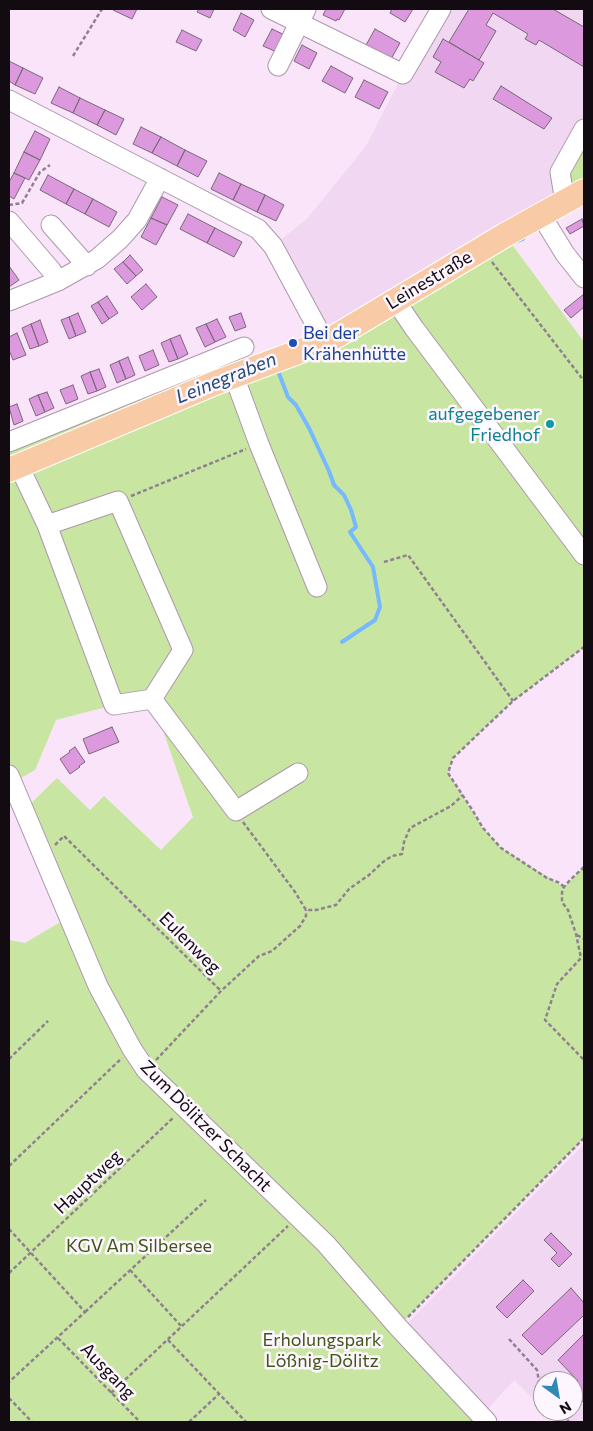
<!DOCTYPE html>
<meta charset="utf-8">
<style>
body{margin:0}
#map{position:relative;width:593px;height:1431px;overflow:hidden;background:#f9e4f9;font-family:Commissioner,sans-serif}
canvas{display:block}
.frame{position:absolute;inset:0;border:10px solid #120b12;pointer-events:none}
.north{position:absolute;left:533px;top:1371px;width:50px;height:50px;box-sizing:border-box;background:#fef6fe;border:1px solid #a098a0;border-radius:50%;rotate:148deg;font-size:14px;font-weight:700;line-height:20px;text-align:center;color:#120b12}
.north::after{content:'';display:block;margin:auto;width:18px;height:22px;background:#2f88b6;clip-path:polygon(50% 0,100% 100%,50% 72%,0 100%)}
</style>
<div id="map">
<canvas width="593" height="1431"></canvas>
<div class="frame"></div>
<div class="north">N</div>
</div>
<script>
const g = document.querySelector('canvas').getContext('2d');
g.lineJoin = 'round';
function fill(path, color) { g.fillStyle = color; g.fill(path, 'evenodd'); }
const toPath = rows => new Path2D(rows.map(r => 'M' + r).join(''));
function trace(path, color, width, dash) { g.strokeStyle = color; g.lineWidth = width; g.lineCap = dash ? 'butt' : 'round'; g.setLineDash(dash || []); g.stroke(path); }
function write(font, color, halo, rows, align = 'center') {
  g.font = font + ' Commissioner,sans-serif'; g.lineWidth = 5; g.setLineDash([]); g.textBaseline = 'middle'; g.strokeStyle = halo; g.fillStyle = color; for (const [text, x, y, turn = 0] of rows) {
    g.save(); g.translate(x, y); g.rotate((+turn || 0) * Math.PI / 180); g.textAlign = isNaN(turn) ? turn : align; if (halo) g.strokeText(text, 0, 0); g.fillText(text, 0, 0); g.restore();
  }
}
fill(toPath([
 [441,9,584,9,584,129,565,202,322,343,273,246,307,219,366,146,403,74],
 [584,1144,584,1422,556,1422,545,1411,573,1411,573,1381,543,1381,543,1409,514,1380,485,1412,404,1327]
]), '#f1d7f1');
fill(toPath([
 [584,129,584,191,565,202,560,172],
 [505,235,584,342,584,647,513,701,453,758,448,773,483,828,501,848,564,887,584,867,584,1138,398,1327,487,1422,9,1422,9,940,25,943,69,917,24,810,57,778,90,810,104,796,161,850,193,817,152,699,114,705,56,720,35,770,12,783,9,775,9,442,207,362,215,383,322,343]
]), '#c8e6a1');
trace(toPath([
 [515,242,523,239],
 [278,371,288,397,296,405,309,428,329,471,334,485,344,495,351,510,356,527,350,532,373,567,380,607,375,620,342,642]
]), '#76b9fe', 4);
const building = toPath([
 [114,9,137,9,132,19,113,10,114,9],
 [199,9,214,9,210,18,197,12,199,9],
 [326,9,345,9,339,20,337,19,336,21,323,15,326,9],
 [392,9,413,9,405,22,390,13,392,9],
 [469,9,553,9,584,27,584,67,539,40,536,45,525,39,528,34,493,13,486,25,496,31,479,60,449,42,469,9],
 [241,13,254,20,245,37,233,30,241,13],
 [272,29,287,36,279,53,263,46,272,29],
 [375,29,400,43,391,59,366,45,375,29],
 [182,30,202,40,196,51,176,42,182,30],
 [443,39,484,63,473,81,470,79,464,88,435,72,441,62,433,57,443,39],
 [302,45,317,53,309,69,294,61,302,45],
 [9,61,23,68,15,85,9,81,9,61],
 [331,66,353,78,345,93,322,81,331,66],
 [23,68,43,78,35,94,15,85,23,68],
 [364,80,388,92,379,109,355,97,364,80],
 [501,86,552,118,544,129,493,99,501,86],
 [59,87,80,98,73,113,51,103,59,87],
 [80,98,105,110,97,125,73,113,80,98],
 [105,110,124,119,116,135,97,125,105,110],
 [141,127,161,137,152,153,133,144,141,127],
 [35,131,50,139,40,160,24,152,35,131],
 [161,137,185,150,177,166,152,153,161,137],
 [185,150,207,161,198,177,177,166,185,150],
 [24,152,40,160,29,180,14,173,24,152],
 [14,173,25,178,14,199,9,196,9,182,14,173],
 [219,173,241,184,233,200,211,189,219,173],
 [48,175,74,189,66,204,40,190,48,175],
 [241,184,265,195,257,212,233,200,241,184],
 [74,189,93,199,85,214,66,204,74,189],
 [265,195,284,205,276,221,257,212,265,195],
 [162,197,178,205,167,225,151,218,162,197],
 [93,199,117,212,109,227,85,214,93,199],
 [188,214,215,228,207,243,180,229,188,214],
 [151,218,167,225,156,245,141,237,151,218],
 [582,219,584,226,570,234,566,228,582,219],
 [215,228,242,242,234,257,207,243,215,228],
 [130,255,143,270,136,276,123,262,130,255],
 [123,262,136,276,127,284,114,269,123,262],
 [9,266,19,280,9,287,9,266],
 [146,284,157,297,142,310,131,297,146,284],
 [584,294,584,307,571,318,564,310,584,294],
 [107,296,118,313,109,319,98,302,107,296],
 [98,302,109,319,102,324,91,306,98,302],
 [78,313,86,332,76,336,69,317,78,313],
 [241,313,246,327,235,331,229,317,241,313],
 [69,317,76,336,69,339,61,320,69,317],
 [217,319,226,337,215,342,206,324,217,319],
 [40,320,48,342,39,346,31,324,40,320],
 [31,324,39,346,30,349,22,328,31,324],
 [206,324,215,342,205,347,196,328,206,324],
 [17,333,26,355,13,360,9,350,9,337,17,333],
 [180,335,188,354,178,359,170,339,180,335],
 [170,339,178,359,169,362,161,343,170,339],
 [153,350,159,365,145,371,139,356,153,350],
 [128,357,135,375,126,379,119,361,128,357],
 [119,361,126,379,117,383,110,365,119,361],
 [99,369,106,387,97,391,90,372,99,369],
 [90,372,97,391,88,394,81,376,90,372],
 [73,385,78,399,66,404,60,390,73,385],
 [47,392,54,408,45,412,38,395,47,392],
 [38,395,45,412,36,416,29,399,38,395],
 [17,404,23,421,14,425,9,407,17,404],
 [112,727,119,742,89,754,83,739,112,727],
 [75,747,85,762,79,766,80,767,70,774,60,759,70,752,69,751,75,747],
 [551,1233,572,1254,559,1267,551,1259,557,1253,544,1240,551,1233],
 [523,1280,534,1291,507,1318,496,1307,523,1280],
 [571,1288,584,1303,584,1315,542,1355,522,1335,571,1288],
 [584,1334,584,1403,573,1392,573,1385,578,1381,558,1360,584,1334]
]);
fill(building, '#dc99dd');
trace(building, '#796879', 1);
const minor = toPath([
 [271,9,403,74,441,9],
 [278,66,306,9],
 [9,100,258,229,273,246,278,255,319,331,322,343],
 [565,202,560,172,584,129],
 [541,215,565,254,584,278],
 [9,221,51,270,58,281],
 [51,225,87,266],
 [395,300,414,328,584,555],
 [9,301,58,281,97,259,120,239,137,220,160,178],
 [207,362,244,347],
 [234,376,259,444,317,587],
 [9,442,207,362,215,383],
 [19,466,47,525,114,705,152,699,183,650,118,501,47,525],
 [152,699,236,811,298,773],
 [9,775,98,986,132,1049,146,1070,326,1244,398,1327,487,1422]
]);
const major = toPath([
 [9,470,215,383,322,343,338,335,505,235,584,191]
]);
trace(minor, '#ab98ab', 21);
trace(major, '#fff', 26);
trace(toPath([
 [73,56,102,9],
 [9,205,22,203,40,172,50,165],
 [492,262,584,381],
 [131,496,246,449],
 [384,562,408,555,513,701],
 [243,822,295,892,306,910,316,910,336,905,349,889,369,875,383,862,392,856,402,854,404,842,410,828,451,806,463,795],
 [55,845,64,836,221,991],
 [584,867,570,880,564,887,562,892,562,902,568,910,576,934,581,958,557,984,545,1020,584,1060],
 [564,887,560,883,547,878,501,848,483,828,473,811,448,773,453,758,513,701,584,647],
 [577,935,584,939],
 [9,1059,48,1021],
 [156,1060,221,991,259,956,272,951,300,926,306,916,306,910],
 [9,1166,122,1058],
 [9,1229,85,1312,9,1382],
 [130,1270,182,1327],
 [9,1273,174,1117],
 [85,1312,206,1200],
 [408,1317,584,1138],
 [58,1338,140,1422],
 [509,1339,537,1370,541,1393,543,1395],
 [168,1340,246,1422],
 [111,1393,288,1226],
 [9,1398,32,1422],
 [558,1411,569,1422],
 [189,1422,219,1394]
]), '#908190', 2.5, [4, 2.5]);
trace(minor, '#fff', 19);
trace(major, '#f8cba6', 24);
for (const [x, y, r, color] of [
 [293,343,5,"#1a4fb4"],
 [550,424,5,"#0f9aa8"]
]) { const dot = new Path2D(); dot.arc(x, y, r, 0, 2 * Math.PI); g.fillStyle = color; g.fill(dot); trace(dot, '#fef6fe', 2); }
write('18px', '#120b12', '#fef6fe', [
 ["Leinestraße",429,280,-31],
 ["Eulenweg",190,943,45],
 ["Zum Dölitzer Schacht",206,1126,45],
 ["Hauptweg",88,1182,-43],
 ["Ausgang",108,1371,46]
]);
write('18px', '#164399', '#fef6fe', [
 ["Bei der",303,333],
 ["Krähenhütte",303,354]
], 'left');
write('18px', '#0d838f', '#fef6fe', [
 ["aufgegebener",540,414],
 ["Friedhof",540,435]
], 'right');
write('18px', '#405619', '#fef6fe', [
 ["KGV Am Silbersee",139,1246],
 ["Erholungspark",322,1340],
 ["Lößnig-Dölitz",322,1361]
]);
write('italic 19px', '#1d4c78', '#fef6fe', [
 ["Leinegraben",226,378,-22]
]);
</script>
